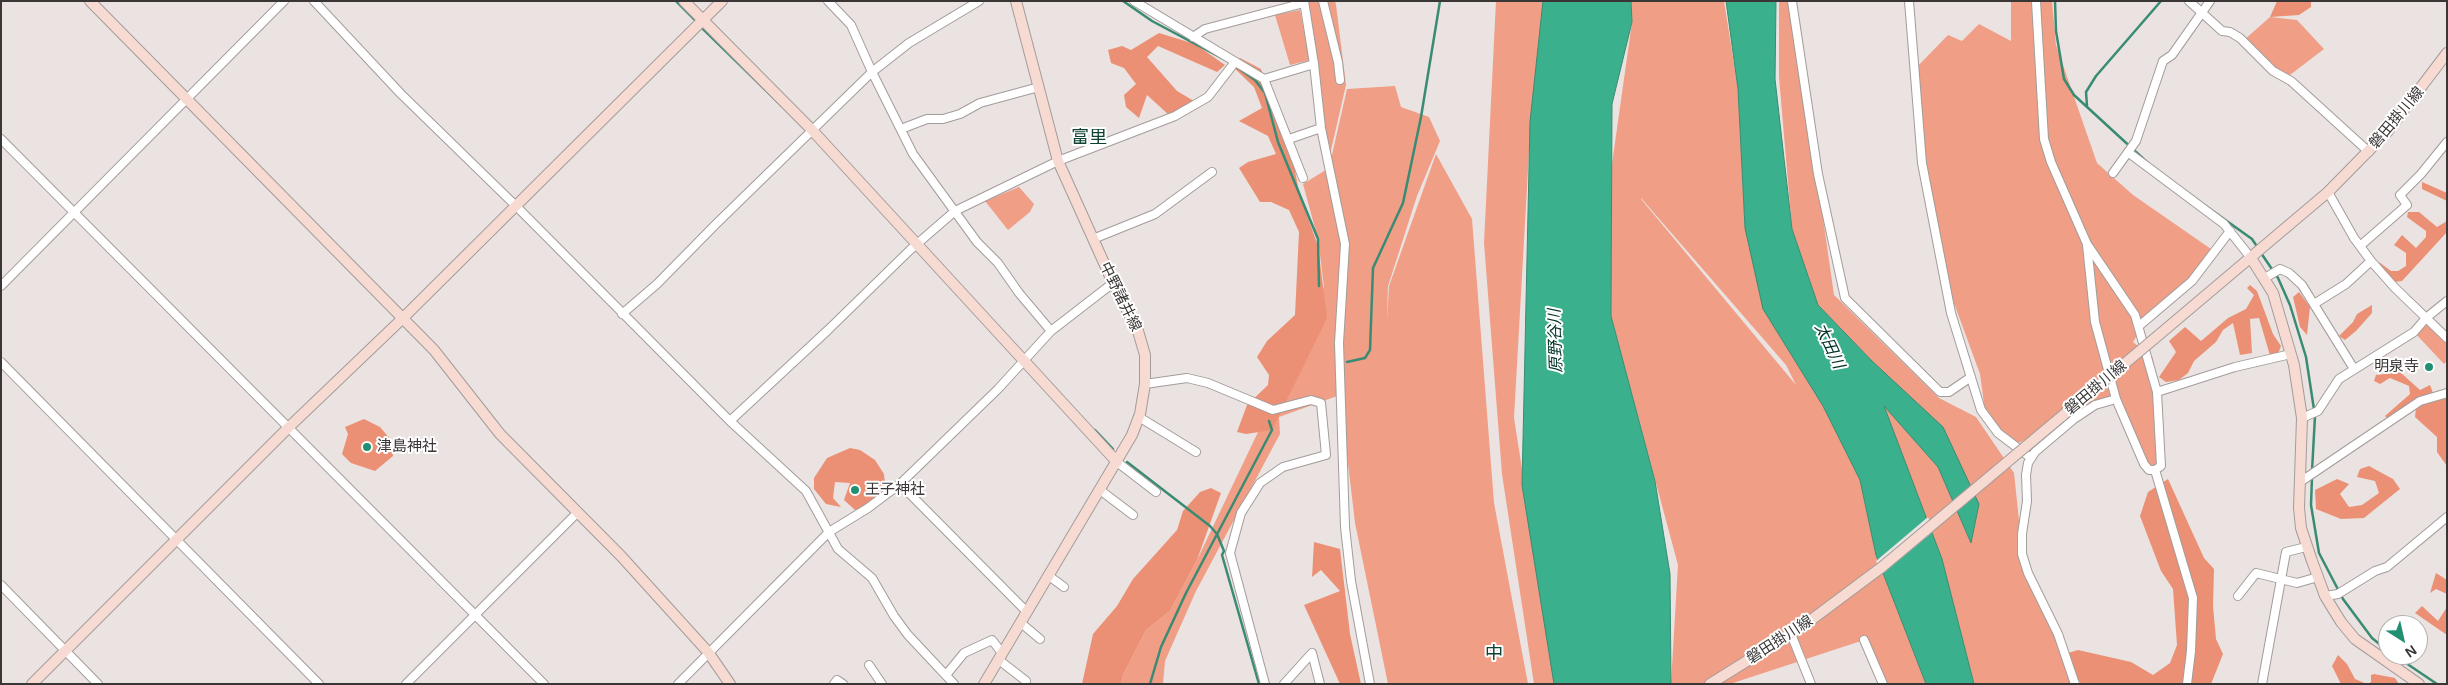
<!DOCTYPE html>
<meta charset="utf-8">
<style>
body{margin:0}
#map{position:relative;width:2448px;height:685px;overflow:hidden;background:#eae3e1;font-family:Arial,sans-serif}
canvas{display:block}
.frame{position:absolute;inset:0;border:2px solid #393635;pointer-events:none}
.north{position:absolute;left:2378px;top:615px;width:50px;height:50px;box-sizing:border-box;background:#fff;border:1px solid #b0afae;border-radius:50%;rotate:145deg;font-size:14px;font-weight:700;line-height:20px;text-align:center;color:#393635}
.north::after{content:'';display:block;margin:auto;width:18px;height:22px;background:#219071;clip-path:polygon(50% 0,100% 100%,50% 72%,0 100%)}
</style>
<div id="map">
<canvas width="2448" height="685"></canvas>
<div class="frame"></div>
<div class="north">N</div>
</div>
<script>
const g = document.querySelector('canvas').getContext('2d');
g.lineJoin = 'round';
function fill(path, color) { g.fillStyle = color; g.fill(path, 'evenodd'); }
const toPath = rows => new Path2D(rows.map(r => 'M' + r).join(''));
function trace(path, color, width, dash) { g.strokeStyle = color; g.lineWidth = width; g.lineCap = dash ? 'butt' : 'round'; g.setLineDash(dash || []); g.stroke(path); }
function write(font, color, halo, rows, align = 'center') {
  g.font = font + ' Arial,"Noto Sans JP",sans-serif'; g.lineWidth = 4; g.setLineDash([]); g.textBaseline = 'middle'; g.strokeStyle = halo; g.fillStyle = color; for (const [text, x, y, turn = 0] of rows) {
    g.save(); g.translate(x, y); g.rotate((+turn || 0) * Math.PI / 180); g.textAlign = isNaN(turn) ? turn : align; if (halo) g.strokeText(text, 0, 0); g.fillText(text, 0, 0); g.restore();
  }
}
fill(toPath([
 [1302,1,1335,1,1336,5,1346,85,1328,163],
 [1496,1,1543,1,1530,134,1514,418,1556,684,1534,684,1502,474,1484,243],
 [1631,1,1724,1,1738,89,1745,228,1823,406,1860,480,1876,555,1926,684,1886,684,1864,640,1730,684,1671,684,1678,565,1611,316,1612,164,1632,22],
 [1641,198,1786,365,1796,385,1641,199],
 [1779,1,1792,1,1834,295,1939,398,1976,417,2014,473,2023,558,2076,684,1974,684,1942,559,1883,404,1938,467,1971,543,1979,504,1872,361,1818,305,1792,229,1779,77],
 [2011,1,2052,1,2056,45,2097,163,2133,195,2211,249,2186,287,2146,320,2133,342,2153,358,2161,466,2149,470,2116,399,2014,445,1986,418,1980,374,1951,295,1931,215,1914,70,1948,35,1962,41,1979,24,2011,41],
 [1300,10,1310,60,1290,65,1275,15],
 [2270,17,2297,20,2324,49,2286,78,2243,41],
 [1395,86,1401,107,1429,117,1440,141,1417,196,1388,286,1387,321,1389,286,1436,154,1472,219,1494,503,1528,684,1388,684,1355,523,1340,395,1279,417,1280,434,1196,591,1165,661,1163,684,1121,684,1123,675,1146,630,1170,611,1197,560,1289,367,1324,287,1318,239,1303,184,1329,168,1347,89],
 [1019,187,1034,204,1030,212,1008,230,985,201],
 [2428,323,2447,343,2447,361,2444,364,2414,332]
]), '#f09e86');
fill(toPath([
 [2277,1,2311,1,2311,7,2299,15,2270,17],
 [1159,33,1195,44,1225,65,1217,72,1158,46,1147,57,1177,91,1194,101,1169,115,1147,95,1139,118,1126,107,1124,95,1136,84,1124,68,1111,63,1108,50,1122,46,1131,50],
 [1240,58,1261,69,1289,139,1299,192,1318,246,1327,318,1272,430,1246,434,1237,432,1247,405,1268,385,1269,375,1257,357,1267,341,1295,315,1299,232,1289,210,1271,202,1260,202,1239,168,1248,162,1276,154,1268,136,1239,121,1262,108,1254,87,1232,66],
 [2422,182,2447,193,2447,201,2422,189],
 [2408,212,2419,212,2437,227,2447,221,2447,232,2402,281,2394,282,2384,275,2379,262,2391,271,2398,271,2406,266,2406,253,2394,245,2402,235,2416,248,2426,237,2426,231,2407,217],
 [2250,285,2257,291,2273,334,2281,346,2278,354,2271,359,2259,318,2250,319,2252,353,2240,355,2233,323,2223,330,2216,342,2194,361,2188,373,2179,380,2166,382,2159,377,2176,352,2169,341,2185,327,2201,341,2228,318,2246,309,2254,295,2247,288],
 [2299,292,2310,307,2307,335,2300,327,2293,297],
 [2372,305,2372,313,2356,331,2345,340,2339,336,2353,322,2357,314],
 [2400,372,2420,390,2430,385,2433,393,2388,419,2385,416,2410,394,2409,386,2390,378,2380,384,2374,381,2376,375],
 [2430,398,2447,399,2447,466,2437,452,2437,437,2415,417,2416,408],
 [364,419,380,427,391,440,393,456,375,471,351,463,342,454,348,434,345,427],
 [850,448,860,450,875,460,884,474,885,484,874,504,855,510,844,500,850,483,835,482,833,498,841,507,826,504,814,489,814,478,827,458],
 [2369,466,2393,479,2400,489,2364,518,2341,519,2316,509,2315,490,2337,479,2349,484,2340,494,2349,507,2362,505,2379,493,2375,481,2357,477,2360,469],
 [2168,479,2204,558,2214,569,2213,606,2216,639,2223,654,2211,684,2081,684,2069,664,2065,654,2078,650,2131,662,2153,675,2170,663,2177,645,2173,589,2161,571,2140,516,2148,492],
 [1211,488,1221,493,1197,560,1170,611,1146,630,1123,675,1121,684,1082,684,1093,634,1117,606,1133,579,1177,530,1183,511,1200,492],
 [1314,542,1340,549,1350,634,1361,684,1340,684,1304,605,1340,591,1321,570,1312,577],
 [2436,573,2447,580,2447,594,2436,589,2430,593],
 [2422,606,2438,621,2447,607,2447,635,2415,613],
 [2338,655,2347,664,2355,679,2367,684,2341,684,2332,666],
 [2374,674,2395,678,2399,684,2368,684,2371,682,2371,675]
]), '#eb9074');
const water = toPath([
 [1543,1,1631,1,1632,22,1612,104,1611,316,1655,481,1670,574,1671,684,1554,684,1522,485,1530,122,1543,1],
 [1726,1,1776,1,1775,79,1792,229,1818,305,1872,361,1943,427,1979,504,1971,543,1938,467,1884,406,1942,559,1974,684,1926,684,1876,555,1860,480,1823,406,1763,309,1745,228,1738,89,1726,1]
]);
fill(water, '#3ab08d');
trace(water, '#3a8b73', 1);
fill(toPath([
 [1928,517,1934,531,1881,575,1876,561]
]), '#eae3e1');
trace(toPath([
 [676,1,697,22],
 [1123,1,1152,21,1231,63,1255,80,1265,93,1278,142,1318,239,1319,286],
 [2055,1,2056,31,2064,79,2074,95,2148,163],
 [700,26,782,106],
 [2087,106,2086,92,2096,76,2161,1],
 [2196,199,2252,239,2258,248],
 [2261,253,2278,278,2290,305,2306,357,2315,416,2312,471],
 [1347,362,1365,358,1370,350,1373,268,1403,203,1421,117,1440,1],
 [1095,430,1113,449],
 [1127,462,1210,526,1217,534,1224,551,1222,555,1259,684],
 [2312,477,2311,505,2319,553,2343,599,2372,638,2388,651],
 [2394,655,2437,684],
 [1150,684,1161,647,1186,593,1272,430,1269,421]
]), '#3a8b73', 2.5);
const street = toPath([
 [314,1,401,94,516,206,730,421,806,491,838,549,872,578,894,616,908,635,954,684],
 [828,1,851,25,872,72,913,154,977,242,998,263,1019,293,1051,331],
 [1134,1,1264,79,1303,178],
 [1304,1,1314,64,1321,128,1345,244,1339,343,1345,527,1351,581,1370,684],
 [1323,1,1338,62,1340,80],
 [1792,1,1818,174,1845,298,1940,392,1949,392,1971,377],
 [1909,1,1922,163,1951,313,1981,410,1998,433,2031,458],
 [2036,1,2044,139,2051,162,2087,244,2135,315,2157,392,2161,466,2155,470],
 [2189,1,2222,31,2230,32,2240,38,2273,71,2291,81,2369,152],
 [1193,37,1205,29,1304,3],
 [1264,79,1314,64],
 [901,129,927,119,943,119,960,114,980,103,1039,87],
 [1,139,544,684],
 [1289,139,1321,128],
 [2129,153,2224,224,2251,258],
 [2113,173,2136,141,2163,61,2172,55,2210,1],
 [2328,192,2354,238,2371,261,2395,288,2447,338],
 [1093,239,1155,214,1212,172],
 [2087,245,2095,322,2116,399,2144,464,2149,470,2155,470],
 [2360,246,2407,205,2400,195,2421,174,2447,142],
 [2265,278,2280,269,2289,273,2302,285,2354,369],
 [1,286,284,1],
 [2314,304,2346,284,2371,261],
 [622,314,657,284,715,225,872,72,909,43,979,1],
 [2139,326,2192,281,2230,231],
 [1,362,319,684],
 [1145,384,1187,378,1208,383,1273,410,1311,400,1321,403,1326,455,1283,467,1260,483,1241,513,1230,553,1265,684],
 [2157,392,2235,367,2291,354],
 [1139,417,1196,452],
 [2302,418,2318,411,2339,379,2414,332,2426,318,2447,301],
 [730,421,828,330,910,250,955,211,1058,161,1175,116,1208,97,1235,62],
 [1117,462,1156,492],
 [2155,470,2193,598,2191,651,2187,684],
 [2300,482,2420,401,2447,393],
 [900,484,1027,612],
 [1100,490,1133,515],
 [1049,576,1064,587],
 [1,585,98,684],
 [2238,596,2256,573,2297,583,2318,577],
 [2325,596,2338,594,2375,571,2387,567,2447,517],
 [1021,623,1040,639],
 [1791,634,1811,684],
 [1864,640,1883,684],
 [999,660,1026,681],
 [869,665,882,684],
 [946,675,964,653,992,640,1002,653],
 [406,684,578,512],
 [678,684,829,532,868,508,900,484,998,389,1051,331,1113,283],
 [834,684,837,680,843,684],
 [1284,684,1312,653,1320,684],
 [2075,684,2058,634,2028,573,2022,554,2022,534,2027,501,2026,475,2028,463,2035,452,2074,419,2095,405,2116,399],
 [2262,684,2286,552,2306,547]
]);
const secondary = toPath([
 [90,1,434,350,500,434,621,556,708,652,730,684],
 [684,1,812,130,1117,462],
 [2251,258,2273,293,2294,365,2302,418,2299,508,2301,528,2312,561,2325,596,2341,622,2355,639,2419,684],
 [2154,339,2328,192,2387,132,2447,53],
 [32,684,289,427,403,318,722,1],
 [984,684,1132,435,1140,414,1145,384,1145,355,1138,331,1113,283,1058,161,1016,1],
 [1710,684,1803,626]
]);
trace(street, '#a29c9a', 10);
trace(secondary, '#a29c9a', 12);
trace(street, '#fff', 8);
trace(secondary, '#f7dad1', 10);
const secondaryBridge = toPath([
 [1803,626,1882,567,2154,339]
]);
trace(secondaryBridge, '#a29c9a', 12, []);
trace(secondaryBridge, '#f7dad1', 10);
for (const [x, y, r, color] of [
 [2429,367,5,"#219071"],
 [367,447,5,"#219071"],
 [855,490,5,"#219071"]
]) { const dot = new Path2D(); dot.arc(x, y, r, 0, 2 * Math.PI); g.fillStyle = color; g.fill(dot); trace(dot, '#fff', 2); }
write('15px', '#393635', '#fff', [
 ["磐田掛川線",2397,118,-50],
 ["中野諸井線",1120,297,64],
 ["磐田掛川線",2096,388,-40],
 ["磐田掛川線",1780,640,-33]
]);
write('15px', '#393635', '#fff', [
 ["明泉寺",2419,367,"right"],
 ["津島神社",377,447],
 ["王子神社",865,490]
], 'left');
write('italic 16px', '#003325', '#fff', [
 ["原野谷川",1556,341,-92],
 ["太田川",1829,346,65]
]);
write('18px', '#0f4233', '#fff', [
 ["富里",1089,138],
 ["中",1494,654]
]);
</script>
